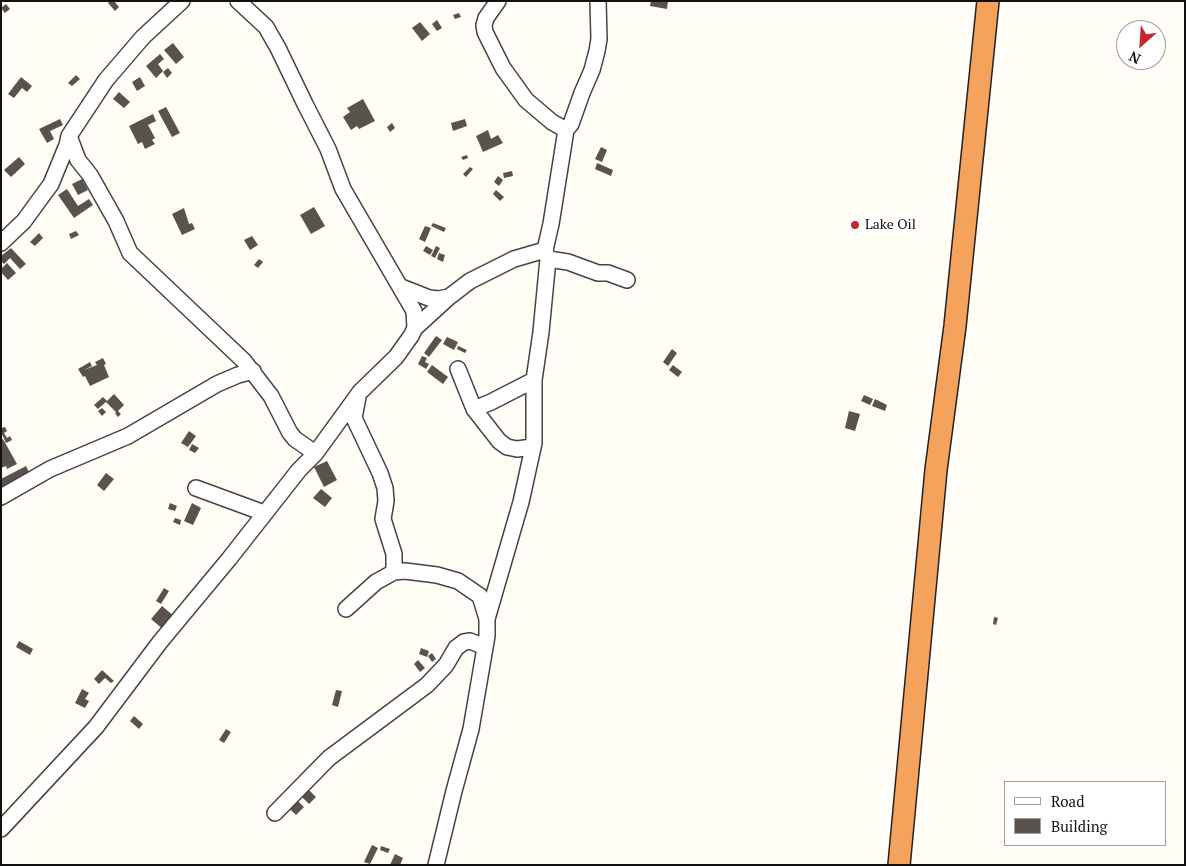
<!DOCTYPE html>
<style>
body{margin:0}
#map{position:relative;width:1186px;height:866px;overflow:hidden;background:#fffdf5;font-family:"PT Serif",serif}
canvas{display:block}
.frame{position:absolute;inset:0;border:2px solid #111;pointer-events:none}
.legend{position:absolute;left:1004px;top:781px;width:162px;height:65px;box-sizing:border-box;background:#fff;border:1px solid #a0a0a0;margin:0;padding:6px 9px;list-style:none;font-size:15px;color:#111}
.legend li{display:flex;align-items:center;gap:10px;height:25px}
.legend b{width:25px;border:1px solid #a0a0a0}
.north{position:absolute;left:1116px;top:20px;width:50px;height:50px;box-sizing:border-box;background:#fff;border:1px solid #a0a0a0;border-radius:50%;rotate:206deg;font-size:14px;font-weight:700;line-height:20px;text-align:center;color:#111}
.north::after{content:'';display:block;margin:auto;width:18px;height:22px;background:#c4262e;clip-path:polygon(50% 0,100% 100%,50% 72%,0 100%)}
</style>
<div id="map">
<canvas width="1186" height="866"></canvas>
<div class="frame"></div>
<ul class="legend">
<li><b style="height:6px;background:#fff"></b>Road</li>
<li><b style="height:14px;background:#5a524d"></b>Building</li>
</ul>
<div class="north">N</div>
</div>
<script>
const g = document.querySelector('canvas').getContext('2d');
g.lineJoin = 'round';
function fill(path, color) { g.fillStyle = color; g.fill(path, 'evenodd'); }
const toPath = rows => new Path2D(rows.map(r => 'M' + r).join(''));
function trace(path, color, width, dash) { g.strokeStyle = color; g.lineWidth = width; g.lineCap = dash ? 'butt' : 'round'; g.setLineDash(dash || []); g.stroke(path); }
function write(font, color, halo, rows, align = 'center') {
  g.font = font + ' "PT Serif",serif'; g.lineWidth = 5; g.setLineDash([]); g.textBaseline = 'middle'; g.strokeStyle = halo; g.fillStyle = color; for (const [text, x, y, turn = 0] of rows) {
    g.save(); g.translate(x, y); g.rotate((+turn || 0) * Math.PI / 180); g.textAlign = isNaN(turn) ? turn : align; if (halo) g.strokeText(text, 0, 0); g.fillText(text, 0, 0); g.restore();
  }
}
fill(toPath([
 [110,1,114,1,119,7,115,11,108,3],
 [651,1,668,1,667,9,650,6],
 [6,4,10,9,5,13,1,8],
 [459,13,461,17,455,19,453,15],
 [437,20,442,28,437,31,432,24],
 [420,22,430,34,422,41,412,28],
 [173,43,184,57,176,64,164,50],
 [160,54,164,59,158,64,163,71,156,78,146,66],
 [168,68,172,73,167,78,163,72],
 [76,75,80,79,72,86,68,83],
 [21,77,32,86,27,92,22,88,14,98,8,94],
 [140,77,145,86,137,91,132,82],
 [119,92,130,102,124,108,113,99],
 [363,99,375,121,359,129,357,126,351,130,343,117,350,112,347,108],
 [166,107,180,133,172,137,158,111],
 [153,114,156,121,148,125,155,138,152,140,155,144,145,149,142,142,138,144,129,126],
 [60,119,63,125,50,131,54,139,47,143,39,129],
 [465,119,467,126,453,131,451,123],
 [392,123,395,128,390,132,387,127],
 [488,130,491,139,498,135,503,143,483,152,476,136],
 [601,147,607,150,602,162,595,159],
 [467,155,468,158,463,160,461,157],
 [19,157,25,164,11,177,4,170],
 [597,163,613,170,611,176,595,169],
 [470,167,473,169,466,177,463,174],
 [512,171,513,176,504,178,503,173],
 [498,176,503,180,499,186,494,182],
 [82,179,88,190,78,195,72,184],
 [67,189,78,206,89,199,93,205,74,218,58,195],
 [496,190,504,197,500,201,493,194],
 [314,207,325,226,311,234,300,215],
 [184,208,189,224,192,223,195,229,182,235,172,214],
 [433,223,446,228,444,232,431,226],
 [425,226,431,228,425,242,419,239],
 [76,231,79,235,71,239,69,234],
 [39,233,43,238,35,246,30,242],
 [252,236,258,245,250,250,244,240],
 [426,246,433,250,430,255,423,251],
 [436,246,440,248,435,258,431,256],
 [11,248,26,264,20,269,10,258,4,264,1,261,1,256],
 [439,253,445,255,443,262,437,259],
 [259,259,263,262,258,268,254,265],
 [7,263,16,273,8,280,1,272,1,269],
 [436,336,442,340,429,357,424,353],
 [447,337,458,342,454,350,443,344],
 [458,346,467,350,465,353,457,349],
 [672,349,677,353,668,366,663,362],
 [422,356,427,358,425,362,429,364,426,369,418,364],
 [103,358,106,364,104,365,109,377,90,386,85,376,83,377,78,369,90,362,92,366,84,370,97,365,95,362],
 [432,365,448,377,443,384,427,372],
 [673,365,682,372,678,377,669,370],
 [114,394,124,405,118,411,121,414,118,417,115,413,116,412,106,402],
 [864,395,873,399,870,405,861,401],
 [103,397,107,401,98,409,94,405],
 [875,399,887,405,885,411,872,406],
 [102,408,106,412,102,416,98,411],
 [849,411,860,414,855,431,845,428],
 [5,427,7,431,4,433,7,438,10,436,12,440,6,443,1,432,1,428],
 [189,431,196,436,188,447,181,443],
 [3,439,17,464,7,469,6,466,1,468,1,440],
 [192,444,199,448,195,453,189,450],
 [327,461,337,480,324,487,314,467],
 [26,466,30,474,1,490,1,479],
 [106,473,114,479,104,491,97,485],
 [321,489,332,498,325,507,313,498],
 [170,503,177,506,175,511,168,509],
 [192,503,201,508,193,525,184,521],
 [175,518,181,520,180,525,173,522],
 [164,588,169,591,161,604,156,601],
 [162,606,175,617,164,630,151,619],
 [994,617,998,618,996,625,993,624],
 [19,641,33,649,30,655,16,647],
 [421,648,429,651,427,657,419,654],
 [432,653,436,659,432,662,428,656],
 [418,660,425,668,420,672,414,664],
 [102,670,114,681,111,683,105,678,99,684,94,679],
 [82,689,89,693,85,699,89,701,85,708,75,703],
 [336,690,342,691,338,707,332,705],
 [134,716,143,724,139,729,130,721],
 [226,729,231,732,224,743,219,740],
 [306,787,316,797,309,804,299,794],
 [295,798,304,807,296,815,287,806],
 [372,845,378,848,370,864,364,862],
 [381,846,390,849,388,853,380,850],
 [395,854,403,858,400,865,390,865]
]), '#5a524d');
const minor = toPath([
 [238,1,266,27,278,48,305,104,328,149,343,189,414,311,415,328],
 [498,1,486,18,484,25,485,32,503,68,526,100,552,122,566,130],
 [69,136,78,160,90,175,116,221,130,253,244,361,271,396,290,433,295,439,315,453],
 [1,243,24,221,51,184,67,145,69,136,106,80,143,37,182,1],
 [548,259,568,262,598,273,608,273,627,280],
 [401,287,429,298,438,299,449,297],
 [458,369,474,409,499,441,507,447,517,449,533,447],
 [358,397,354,418,380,473,385,488,386,501,383,519,394,554,394,572],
 [474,409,491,402,534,380],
 [196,488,264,513],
 [1,497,50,469,128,436,217,384,238,375,253,371],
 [346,609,376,582,394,572,405,571,437,575,458,581,480,596,487,619],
 [275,813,329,758,427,685,446,665,456,648,464,642,470,641,485,647],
 [1,829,96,727,160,642,229,559,299,470,315,454,360,392,396,357,411,336,415,328,449,297,470,281,514,259,545,250],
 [436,865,454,791,471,729,487,636,487,619,521,502,534,443,534,380,541,332,548,259,545,250,551,224,566,130,571,124,582,93,592,70,597,51,599,39,598,1]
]);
const highway = toPath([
 [899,865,936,470,955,326,988,1]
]);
trace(minor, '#444', 18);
trace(highway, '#222', 24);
trace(minor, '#fff', 15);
trace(highway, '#f5a25d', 21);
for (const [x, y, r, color] of [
 [855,225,5,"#c4262e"]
]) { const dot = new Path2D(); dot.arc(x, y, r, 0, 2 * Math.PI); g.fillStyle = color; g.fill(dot); trace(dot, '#fff', 2); }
write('14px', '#111', '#fff', [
 ["Lake Oil",865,225]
], 'left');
</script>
